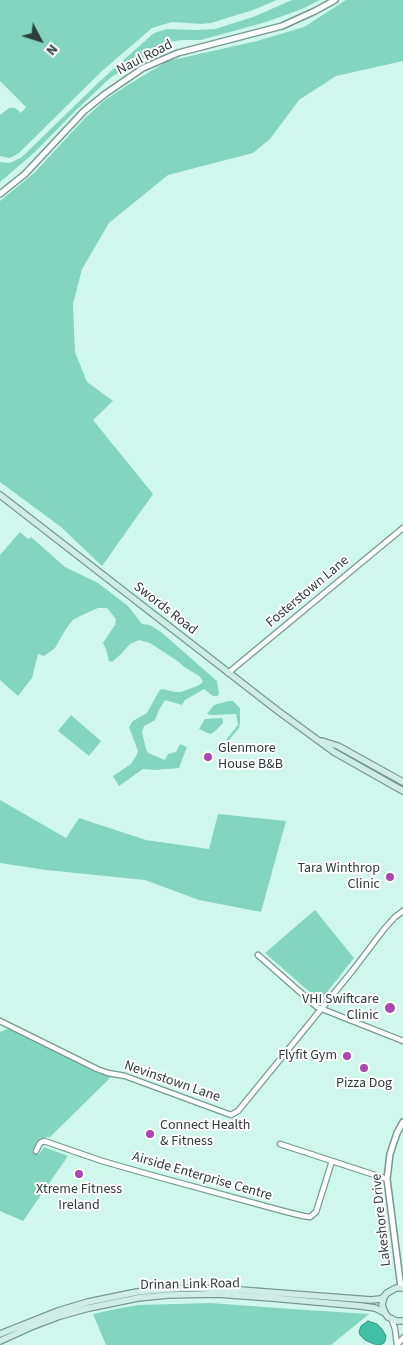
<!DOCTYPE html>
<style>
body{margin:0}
#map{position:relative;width:403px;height:1345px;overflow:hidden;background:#cff7eb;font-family:"Source Sans 3",sans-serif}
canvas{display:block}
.north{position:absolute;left:15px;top:15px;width:50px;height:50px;-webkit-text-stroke:4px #fff;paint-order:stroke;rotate:130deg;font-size:14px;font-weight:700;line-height:20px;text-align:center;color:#2d3d39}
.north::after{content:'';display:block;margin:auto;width:18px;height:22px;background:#2d3d39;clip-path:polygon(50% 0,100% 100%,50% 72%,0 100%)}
</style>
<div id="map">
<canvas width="403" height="1345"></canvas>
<div class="north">N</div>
</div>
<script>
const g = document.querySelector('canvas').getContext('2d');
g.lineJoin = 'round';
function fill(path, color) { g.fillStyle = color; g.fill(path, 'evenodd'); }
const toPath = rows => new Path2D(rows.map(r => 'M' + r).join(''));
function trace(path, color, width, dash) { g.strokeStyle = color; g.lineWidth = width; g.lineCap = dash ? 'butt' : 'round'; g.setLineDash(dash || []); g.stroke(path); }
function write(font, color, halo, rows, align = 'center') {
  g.font = font + ' "Source Sans 3",sans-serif'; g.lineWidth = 4; g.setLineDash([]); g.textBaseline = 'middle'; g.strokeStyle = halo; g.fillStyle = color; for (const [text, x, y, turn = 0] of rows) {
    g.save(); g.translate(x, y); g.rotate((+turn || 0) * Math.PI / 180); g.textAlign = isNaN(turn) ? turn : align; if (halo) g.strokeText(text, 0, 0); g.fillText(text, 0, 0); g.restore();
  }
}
fill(toPath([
 [0,0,277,0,253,10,211,23,201,24,172,22,152,28,102,71,19,153,14,156,9,158,0,156,0,115,9,108,15,108,21,113,26,107,0,81],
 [292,0,320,0,302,9,266,22,201,40,183,40,167,42,159,51,130,65,110,78,72,114,35,152,0,182,0,162,10,163,22,157,100,81,154,33,167,29,195,30,215,29,253,17],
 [346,0,403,0,403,61,336,76,299,100,270,139,253,153,168,175,109,223,82,269,73,304,75,352,87,382,113,401,93,420,153,494,102,566,61,527,0,482,0,201,34,173,85,118,105,100,131,83,168,61,257,41,304,27],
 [20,532,28,539,31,537,65,567,98,583,128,606,142,624,150,625,161,632,217,681,219,694,217,696,213,696,204,689,185,700,182,705,165,700,159,710,155,720,144,726,142,732,146,749,148,753,165,760,168,754,176,752,180,744,187,747,179,768,155,770,143,769,119,786,113,776,131,764,136,756,138,751,129,727,133,721,147,713,159,691,162,689,175,692,181,692,197,686,202,683,203,681,199,676,183,666,179,662,150,643,139,640,130,644,121,654,112,662,109,661,106,649,103,643,115,625,116,619,107,608,98,608,80,616,73,620,66,629,55,648,44,656,38,654,32,678,18,696,0,680,0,555],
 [229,701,233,701,240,708,240,723,239,728,226,744,226,740,238,725,236,714,212,715,207,714,214,705],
 [71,715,101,741,89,756,58,731],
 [221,718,223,719,223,723,214,732,210,734,199,729,205,719],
 [0,800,66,838,79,818,146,840,209,849,218,814,286,821,261,912,199,900,145,880,46,870,0,863],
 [315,910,354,958,320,1001,265,953],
 [12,1027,110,1074,111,1077,50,1137,47,1137,39,1139,32,1151,39,1154,44,1147,68,1156,23,1221,0,1211,0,1032],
 [211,1303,291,1309,369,1314,331,1345,106,1345,93,1314,116,1309,138,1305]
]), '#84d5c0');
const water = toPath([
 [368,1321,377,1324,382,1329,386,1336,385,1341,384,1343,380,1345,374,1344,365,1340,360,1335,359,1332,361,1326,368,1321]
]);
fill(water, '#40c0a4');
trace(water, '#3a9984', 1);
const minor = toPath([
 [228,673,403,528],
 [258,955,317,1007,403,1041],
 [0,1021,97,1069,108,1073,125,1076,231,1115,238,1111,353,970,385,928,395,917,403,911],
 [280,1144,387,1179],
 [36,1151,40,1143,44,1141,102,1161,151,1175,283,1211,303,1216,310,1217,316,1212,332,1161],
 [392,1320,395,1329,397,1345],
 [397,1345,403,1338]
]);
const tertiary = toPath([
 [0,194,25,174,84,111,105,94,143,68,178,53,282,26,315,11,335,0],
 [401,1288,387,1179,390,1154,397,1133,403,1122]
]);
const secondary = toPath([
 [0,495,278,711,334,752,403,791],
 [322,741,338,746,403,782],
 [403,1288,396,1288,387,1293,384,1297,382,1305,385,1313,388,1317,396,1321,403,1321],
 [0,1334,58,1311,88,1302,137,1292,169,1289,192,1288,240,1290,371,1300,380,1299,384,1297],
 [0,1341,31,1327,60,1316,89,1308,138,1298,168,1295,217,1294,272,1298,361,1306,375,1308,385,1313]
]);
trace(minor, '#759a90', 7);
trace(tertiary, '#759a90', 8);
trace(secondary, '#759a90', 8);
trace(minor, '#fff', 4.5);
trace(tertiary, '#fff', 5);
trace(secondary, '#cfede6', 5.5);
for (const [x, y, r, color] of [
 [208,757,5,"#aa48af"],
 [390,877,5,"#aa48af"],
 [390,1008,6,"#aa48af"],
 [347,1056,5,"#aa48af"],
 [364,1068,5,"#aa48af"],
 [150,1134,5,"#aa48af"],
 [79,1174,5,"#aa48af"]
]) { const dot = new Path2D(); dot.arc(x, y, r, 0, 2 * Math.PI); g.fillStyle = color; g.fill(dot); trace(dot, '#fff', 2); }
write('14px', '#2d3d39', '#fff', [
 ["Naul Road",145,58,-27],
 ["Fosterstown Lane",308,592,-40],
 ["Swords Road",165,609,38],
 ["Nevinstown Lane",172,1082,19],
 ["Airside Enterprise Centre",202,1177,16],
 ["Lakeshore Drive",382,1220,-96],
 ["Drinan Link Road",190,1285,-1]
]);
write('14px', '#2d3d39', '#fff', [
 ["Glenmore",218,749,"left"],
 ["House B&B",218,765,"left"],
 ["Tara Winthrop",380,869],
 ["Clinic",380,885],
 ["VHI Swiftcare",379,1000],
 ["Clinic",379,1016],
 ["Flyfit Gym",337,1056],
 ["Pizza Dog",364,1084,"center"],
 ["Connect Health",160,1126,"left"],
 ["& Fitness",160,1142,"left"],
 ["Xtreme Fitness",79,1190,"center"],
 ["Ireland",79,1206,"center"]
], 'right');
</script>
